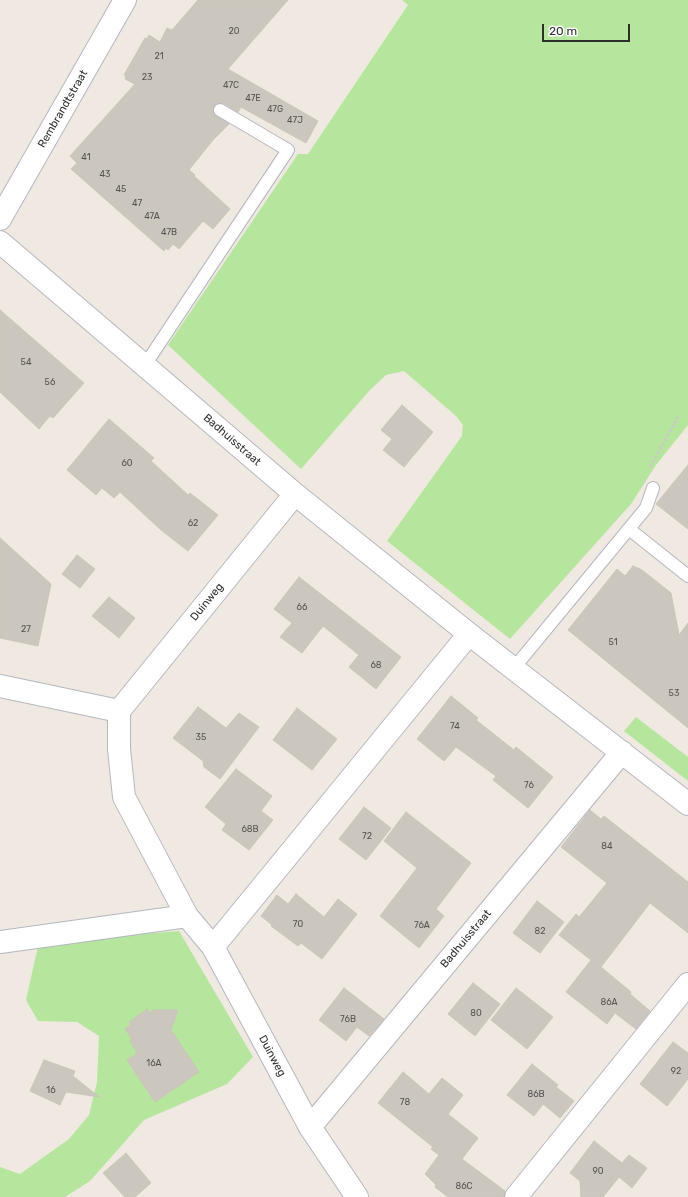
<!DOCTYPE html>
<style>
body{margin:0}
#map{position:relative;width:688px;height:1197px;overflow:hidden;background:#efe9e1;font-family:Rubik,sans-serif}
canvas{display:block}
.scale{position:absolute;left:542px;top:24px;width:88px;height:18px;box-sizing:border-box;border:2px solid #2e2e2e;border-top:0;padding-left:5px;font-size:12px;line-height:14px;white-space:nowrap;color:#2e2e2e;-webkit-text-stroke:3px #fff;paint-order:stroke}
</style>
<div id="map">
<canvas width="688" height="1197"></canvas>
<div class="scale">20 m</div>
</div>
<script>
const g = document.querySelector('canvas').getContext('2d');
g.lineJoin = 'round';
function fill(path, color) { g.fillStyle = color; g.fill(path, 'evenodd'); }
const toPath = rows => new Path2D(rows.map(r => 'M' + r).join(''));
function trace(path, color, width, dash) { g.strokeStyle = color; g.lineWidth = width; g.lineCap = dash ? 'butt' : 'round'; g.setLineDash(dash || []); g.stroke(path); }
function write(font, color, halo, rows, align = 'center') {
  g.font = font + ' Rubik,sans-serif'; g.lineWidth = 3; g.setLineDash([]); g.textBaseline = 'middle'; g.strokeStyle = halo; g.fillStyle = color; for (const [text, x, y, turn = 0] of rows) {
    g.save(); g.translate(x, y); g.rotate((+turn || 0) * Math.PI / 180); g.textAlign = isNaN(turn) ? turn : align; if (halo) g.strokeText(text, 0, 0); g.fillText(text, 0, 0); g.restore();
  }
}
fill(toPath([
 [402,0,688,0,688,425,656,465,631,504,510,639,387,541,462,436,463,425,456,416,404,371,386,375,370,390,301,469,168,345,298,154,308,154,408,5],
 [636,717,688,757,688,781,624,731],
 [179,931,253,1057,227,1084,144,1120,90,1181,65,1197,0,1197,0,1167,20,1174,69,1139,89,1115,97,1082,99,1036,77,1022,38,1021,26,1000,39,942]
]), '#b6e59e');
const building = toPath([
 [198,0,288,0,228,69,318,121,306,143,241,107,238,112,223,103,220,103,216,104,213,110,214,114,229,124,213,140,189,170,195,175,194,176,230,209,213,229,203,221,179,249,173,244,168,250,166,248,164,251,71,169,77,163,70,156,135,84,125,79,126,76,124,75,145,38,147,39,149,35,160,42,167,28,172,30,198,0],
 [0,310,84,383,53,418,50,416,39,429,0,392,0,310],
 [402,405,433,432,404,467,383,450,392,439,381,430,402,405],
 [109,419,154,458,151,461,188,495,190,493,218,515,188,551,161,530,120,492,114,498,102,488,96,495,67,470,109,419],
 [688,465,688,529,656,504,688,465],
 [0,538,51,584,38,646,0,638,0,538],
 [77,555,95,569,80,588,62,574,77,555],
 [633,566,642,570,671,593,679,635,688,623,688,728,568,630,617,569,625,576,633,566],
 [299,577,401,657,376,689,349,667,359,655,323,626,302,653,280,637,292,623,274,609,299,577],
 [109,597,135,618,119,638,92,616,109,597],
 [451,696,478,718,476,720,514,750,516,747,553,777,528,808,493,780,496,776,456,747,444,761,417,739,451,696],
 [198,707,226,728,239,713,259,727,220,779,204,767,203,761,173,738,198,707],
 [297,708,337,739,312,770,273,740,297,708],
 [236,769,272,796,261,811,273,820,249,850,222,830,226,824,205,807,236,769],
 [364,807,391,828,366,860,339,839,364,807],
 [590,810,601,819,604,816,688,882,688,933,650,903,601,967,631,992,630,994,650,1011,636,1029,615,1013,607,1024,566,992,591,960,559,935,576,914,579,917,607,883,561,847,590,810],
 [406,812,471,863,436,909,444,916,419,948,380,916,417,868,384,841,406,812],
 [296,894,324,917,338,899,357,914,322,959,301,943,298,946,271,926,272,925,261,916,277,895,288,904,296,894],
 [537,901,564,922,540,953,513,933,537,901],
 [473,983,500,1004,475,1036,448,1014,473,983],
 [344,988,384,1019,369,1036,357,1027,346,1041,319,1020,344,988],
 [516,988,553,1017,527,1049,491,1020,516,988],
 [147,1009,150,1013,153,1010,178,1010,171,1030,199,1072,155,1102,127,1060,137,1053,130,1040,132,1039,125,1029,131,1025,129,1022,147,1009],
 [673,1042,688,1053,688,1079,667,1106,640,1084,673,1042],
 [44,1060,75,1071,73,1076,99,1097,66,1092,60,1105,30,1091,44,1060],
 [532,1064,558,1085,556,1087,574,1101,560,1118,543,1104,534,1116,507,1095,532,1064],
 [403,1072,429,1094,442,1078,463,1095,448,1114,478,1138,462,1159,505,1191,504,1197,448,1197,435,1187,436,1185,425,1174,439,1155,431,1149,433,1147,378,1103,403,1072],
 [594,1141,622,1163,629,1155,647,1168,632,1188,619,1177,603,1197,581,1197,580,1181,570,1173,594,1141],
 [126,1153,151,1183,135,1197,125,1197,103,1173,126,1153]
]);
fill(building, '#cbc7bf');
trace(building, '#cbc5ba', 1);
const lane = toPath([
 [145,365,288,150,220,110],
 [629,529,688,576],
 [514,668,646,508,653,488]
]);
const street = toPath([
 [0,219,125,0],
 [0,242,295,494,469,634,688,804],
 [295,494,119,711,119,749,124,797,187,916,213,947,310,1127,357,1197],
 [0,686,119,711],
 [0,942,187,916],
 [213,947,469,634],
 [310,1127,622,752],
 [516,1197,688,984]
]);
trace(lane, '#b4b7c1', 14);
trace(street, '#b4b7c1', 24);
trace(toPath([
 [650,467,679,415]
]), '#c9c9c9', 2.5, [3, 2]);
trace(lane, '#fff', 12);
trace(street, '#fff', 22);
write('9px', '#555452', null, [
 ["20",234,31],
 ["21",159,56],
 ["23",147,77],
 ["47C",231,85],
 ["47E",253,98],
 ["47G",275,109],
 ["47J",295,120],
 ["41",86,157],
 ["43",105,174],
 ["45",121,189],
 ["47",137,203],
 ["47A",152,216],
 ["47B",169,232],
 ["54",26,362],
 ["56",50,382],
 ["60",127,463],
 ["62",193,523],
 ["66",302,607],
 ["27",26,629],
 ["51",613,642],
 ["68",376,665],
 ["53",674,693],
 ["74",455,726],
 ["35",201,737],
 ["76",529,785],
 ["68B",250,829],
 ["72",367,836],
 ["84",607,846],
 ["70",298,924],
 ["76A",422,925],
 ["82",540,931],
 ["86A",609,1002],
 ["80",476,1013],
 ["76B",348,1019],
 ["16A",154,1063],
 ["92",676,1071],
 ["16",51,1090],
 ["86B",536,1094],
 ["78",405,1102],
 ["90",598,1171],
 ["86C",464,1186]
]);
write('11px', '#2e2e2e', '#fff', [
 ["Rembrandtstraat",63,109,-60],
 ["Badhuisstraat",232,440,41],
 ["Duinweg",207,602,-51],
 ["Badhuisstraat",466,939,-50],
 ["Duinweg",272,1056,62]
]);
</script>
